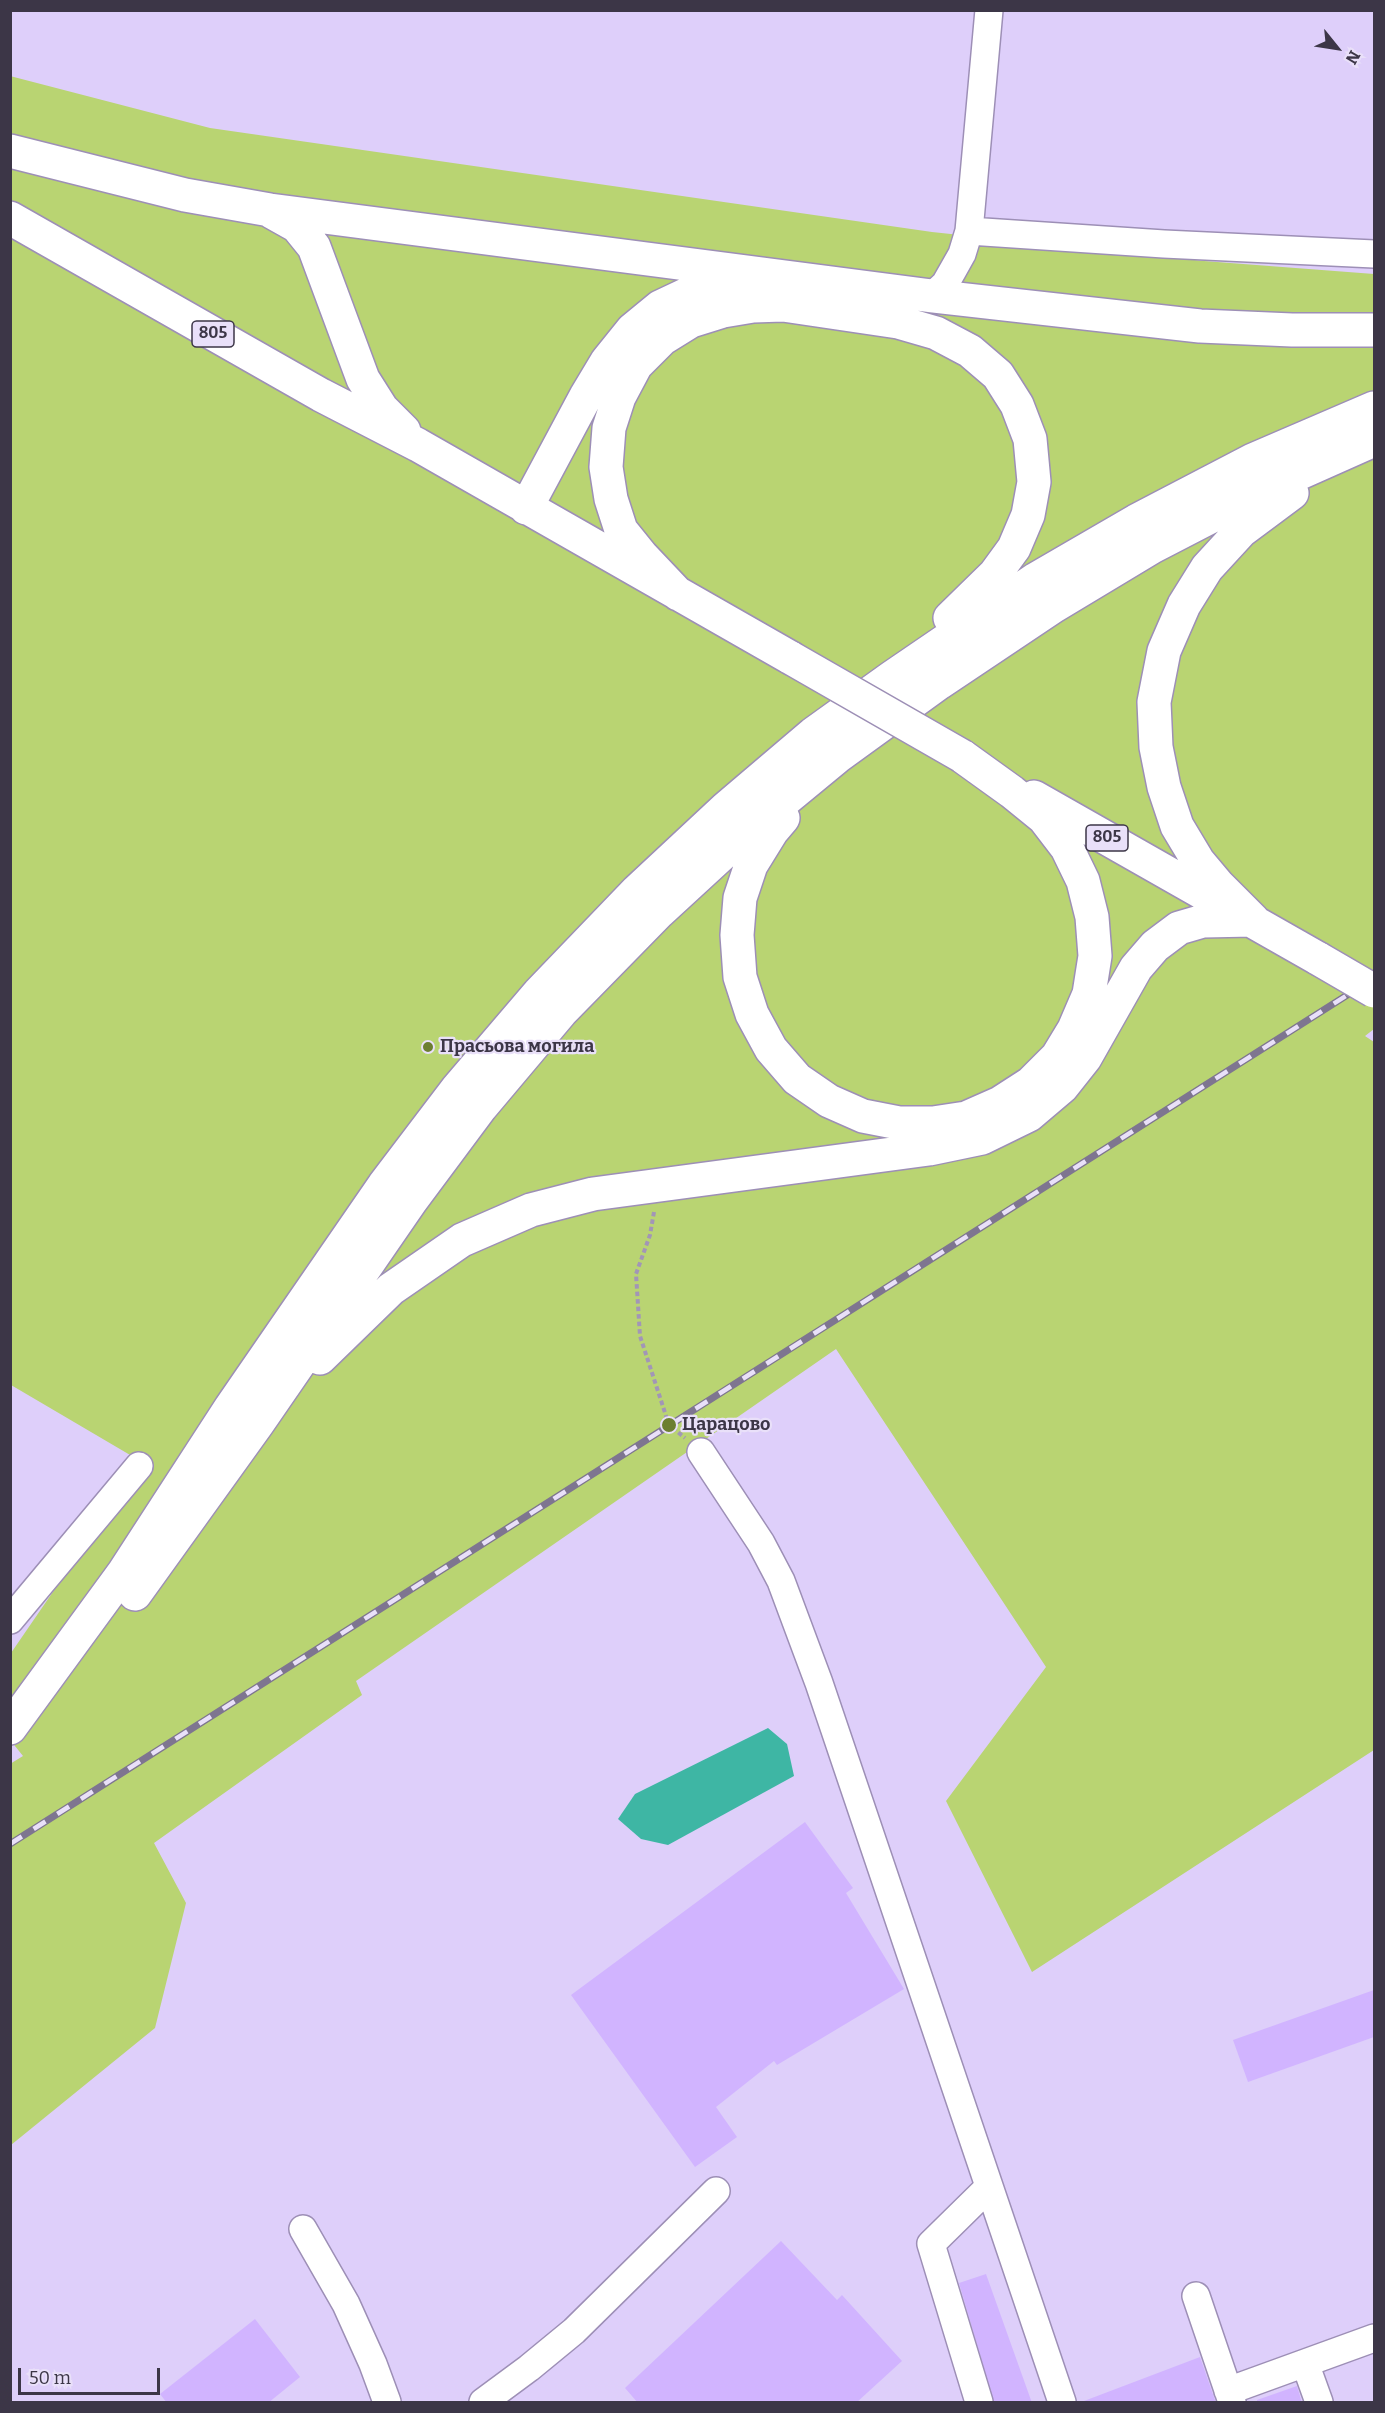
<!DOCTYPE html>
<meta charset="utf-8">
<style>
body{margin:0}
#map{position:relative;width:1385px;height:2413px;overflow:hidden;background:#decffa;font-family:Bitter,serif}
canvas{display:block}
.frame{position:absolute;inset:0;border:12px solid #3c3647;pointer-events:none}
.north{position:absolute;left:1307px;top:18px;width:60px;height:60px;-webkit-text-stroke:4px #e9e0f9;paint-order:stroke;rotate:120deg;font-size:16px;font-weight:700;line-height:24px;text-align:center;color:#3c3647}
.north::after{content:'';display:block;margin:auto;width:21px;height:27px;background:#3c3647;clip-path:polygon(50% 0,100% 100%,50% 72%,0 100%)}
.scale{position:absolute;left:18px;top:2368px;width:142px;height:27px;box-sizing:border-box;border:3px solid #3c3647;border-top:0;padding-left:8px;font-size:18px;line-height:21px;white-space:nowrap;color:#3c3647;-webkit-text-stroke:4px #e9e0f9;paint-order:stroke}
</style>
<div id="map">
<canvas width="1385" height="2413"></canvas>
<div class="frame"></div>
<div class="north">N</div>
<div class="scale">50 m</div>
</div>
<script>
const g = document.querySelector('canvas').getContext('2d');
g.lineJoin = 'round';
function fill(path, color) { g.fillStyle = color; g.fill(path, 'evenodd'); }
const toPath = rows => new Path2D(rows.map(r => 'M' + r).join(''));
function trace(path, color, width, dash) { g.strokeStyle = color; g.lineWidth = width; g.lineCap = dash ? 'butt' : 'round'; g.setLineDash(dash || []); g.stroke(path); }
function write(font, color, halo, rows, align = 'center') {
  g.font = font + ' Bitter,serif'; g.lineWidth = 4.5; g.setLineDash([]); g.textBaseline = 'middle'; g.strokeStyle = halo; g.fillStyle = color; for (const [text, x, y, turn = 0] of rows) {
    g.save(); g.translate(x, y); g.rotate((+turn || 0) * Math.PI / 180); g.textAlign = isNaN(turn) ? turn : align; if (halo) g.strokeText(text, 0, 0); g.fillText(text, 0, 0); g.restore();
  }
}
fill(toPath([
 [10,76,210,128,932,232,1204,261,1374,274,1374,1029,1365,1036,1374,1042,1374,1750,1032,1972,946,1801,1046,1667,836,1349,356,1681,362,1695,154,1843,186,1903,155,2028,11,2145,10,1764,23,1756,11,1741,11,1653,142,1462,11,1385]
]), '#b9d472');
fill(toPath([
 [768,1728,787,1744,794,1776,668,1845,641,1839,618,1819,635,1794]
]), '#3eb6a4');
fill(toPath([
 [805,1822,853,1888,846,1893,904,1989,777,2065,774,2061,716,2107,737,2137,695,2167,571,1995],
 [1374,1990,1374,2037,1248,2082,1233,2040],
 [781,2241,837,2300,842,2295,902,2361,856,2403,638,2403,625,2388],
 [986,2274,1032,2403,994,2403,959,2283],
 [255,2319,300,2377,268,2403,167,2403,160,2394],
 [1200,2357,1216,2403,1085,2403,1084,2401],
 [1297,2386,1302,2403,1257,2403,1257,2400]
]), '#d1b4ff');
const minor = toPath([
 [969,231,989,10],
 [932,296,945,284,953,270,962,254,969,231,1164,244,1374,254],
 [701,1452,761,1543,781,1581,819,1683,1062,2402],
 [10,1620,139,1466],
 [303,2229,346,2304,373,2364,387,2402],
 [1196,2296,1232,2402],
 [1305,2363,1319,2402],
 [1228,2391,1374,2338],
 [483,2402,529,2368,574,2331,716,2191],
 [979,2402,931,2244,989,2187]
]);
const major = toPath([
 [10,151,185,195,270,210,932,296,1200,326,1292,330,1374,330],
 [272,212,297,226,314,247,363,379,382,409,404,431],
 [10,218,321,395,418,445,791,658],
 [526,508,586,396,607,361,632,330,660,307,696,290,729,281,748,279],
 [678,594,642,556,621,530,611,499,606,467,609,428,619,397,636,365,662,339,691,321,723,311,753,306,783,305,898,322,936,333,970,351,998,375,1017,405,1030,439,1034,482,1028,515,1014,548,995,574,950,618],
 [1034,797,1319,959],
 [783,818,772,831,751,865,740,898,737,935,740,977,752,1014,771,1049,797,1079,829,1101,863,1116,899,1123,933,1123,966,1118,1000,1103,1031,1083,1057,1057,1074,1029,1089,994,1095,956,1092,917,1083,881,1067,848,1044,818,1012,792,962,756],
 [1253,920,1219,886,1198,861,1177,826,1164,787,1156,747,1154,702,1164,651,1184,605,1207,568,1241,531,1292,493],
 [320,1358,391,1289,462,1240,531,1210,593,1194,929,1149,982,1138,1029,1115,1062,1087,1085,1058,1136,968,1155,946,1179,928,1203,921,1253,920],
 [135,1594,258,1423,411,1201,481,1107,561,1012,659,912,746,832,837,757,939,683,1054,606,1152,547,1264,489,1374,440],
 [10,1728,124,1572,231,1407,384,1185,457,1089,539,993,637,891,726,808,813,734,891,678,1036,579,1136,521,1253,460,1374,408]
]);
trace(minor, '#9d8fb6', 30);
trace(major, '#9d8fb6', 36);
trace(toPath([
 [654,1212,650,1235,636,1274,640,1336,669,1425,685,1438]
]), '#a296b7', 4, [4.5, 3]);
trace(minor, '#fff', 27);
trace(major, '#fff', 33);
const rail = toPath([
 [10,1844,1374,978]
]);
trace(rail, '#7e7590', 7);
trace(rail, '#e9e0f9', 4.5, [14]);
const majorBridge = toPath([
 [791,658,962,756],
 [1319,959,1374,991]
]);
trace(majorBridge, '#9d8fb6', 36, []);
trace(majorBridge, '#fff', 33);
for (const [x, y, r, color] of [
 [428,1047,6,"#6c7f30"],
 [669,1425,8,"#6c7f30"]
]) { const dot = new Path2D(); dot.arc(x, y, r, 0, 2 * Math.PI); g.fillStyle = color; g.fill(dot); trace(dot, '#e9e0f9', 2); }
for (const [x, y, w] of [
 [213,334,42],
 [1107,838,42]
]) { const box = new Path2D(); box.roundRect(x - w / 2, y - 13, w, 26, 4.5); g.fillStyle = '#e9e0f9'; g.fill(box); trace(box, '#3c3647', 1.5); }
write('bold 16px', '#3c3647', null, [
 ["805",213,334],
 ["805",1107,838]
]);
write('bold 18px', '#3c3647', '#e9e0f9', [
 ["Прасьова могила",440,1047],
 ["Царацово",682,1425]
], 'left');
</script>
